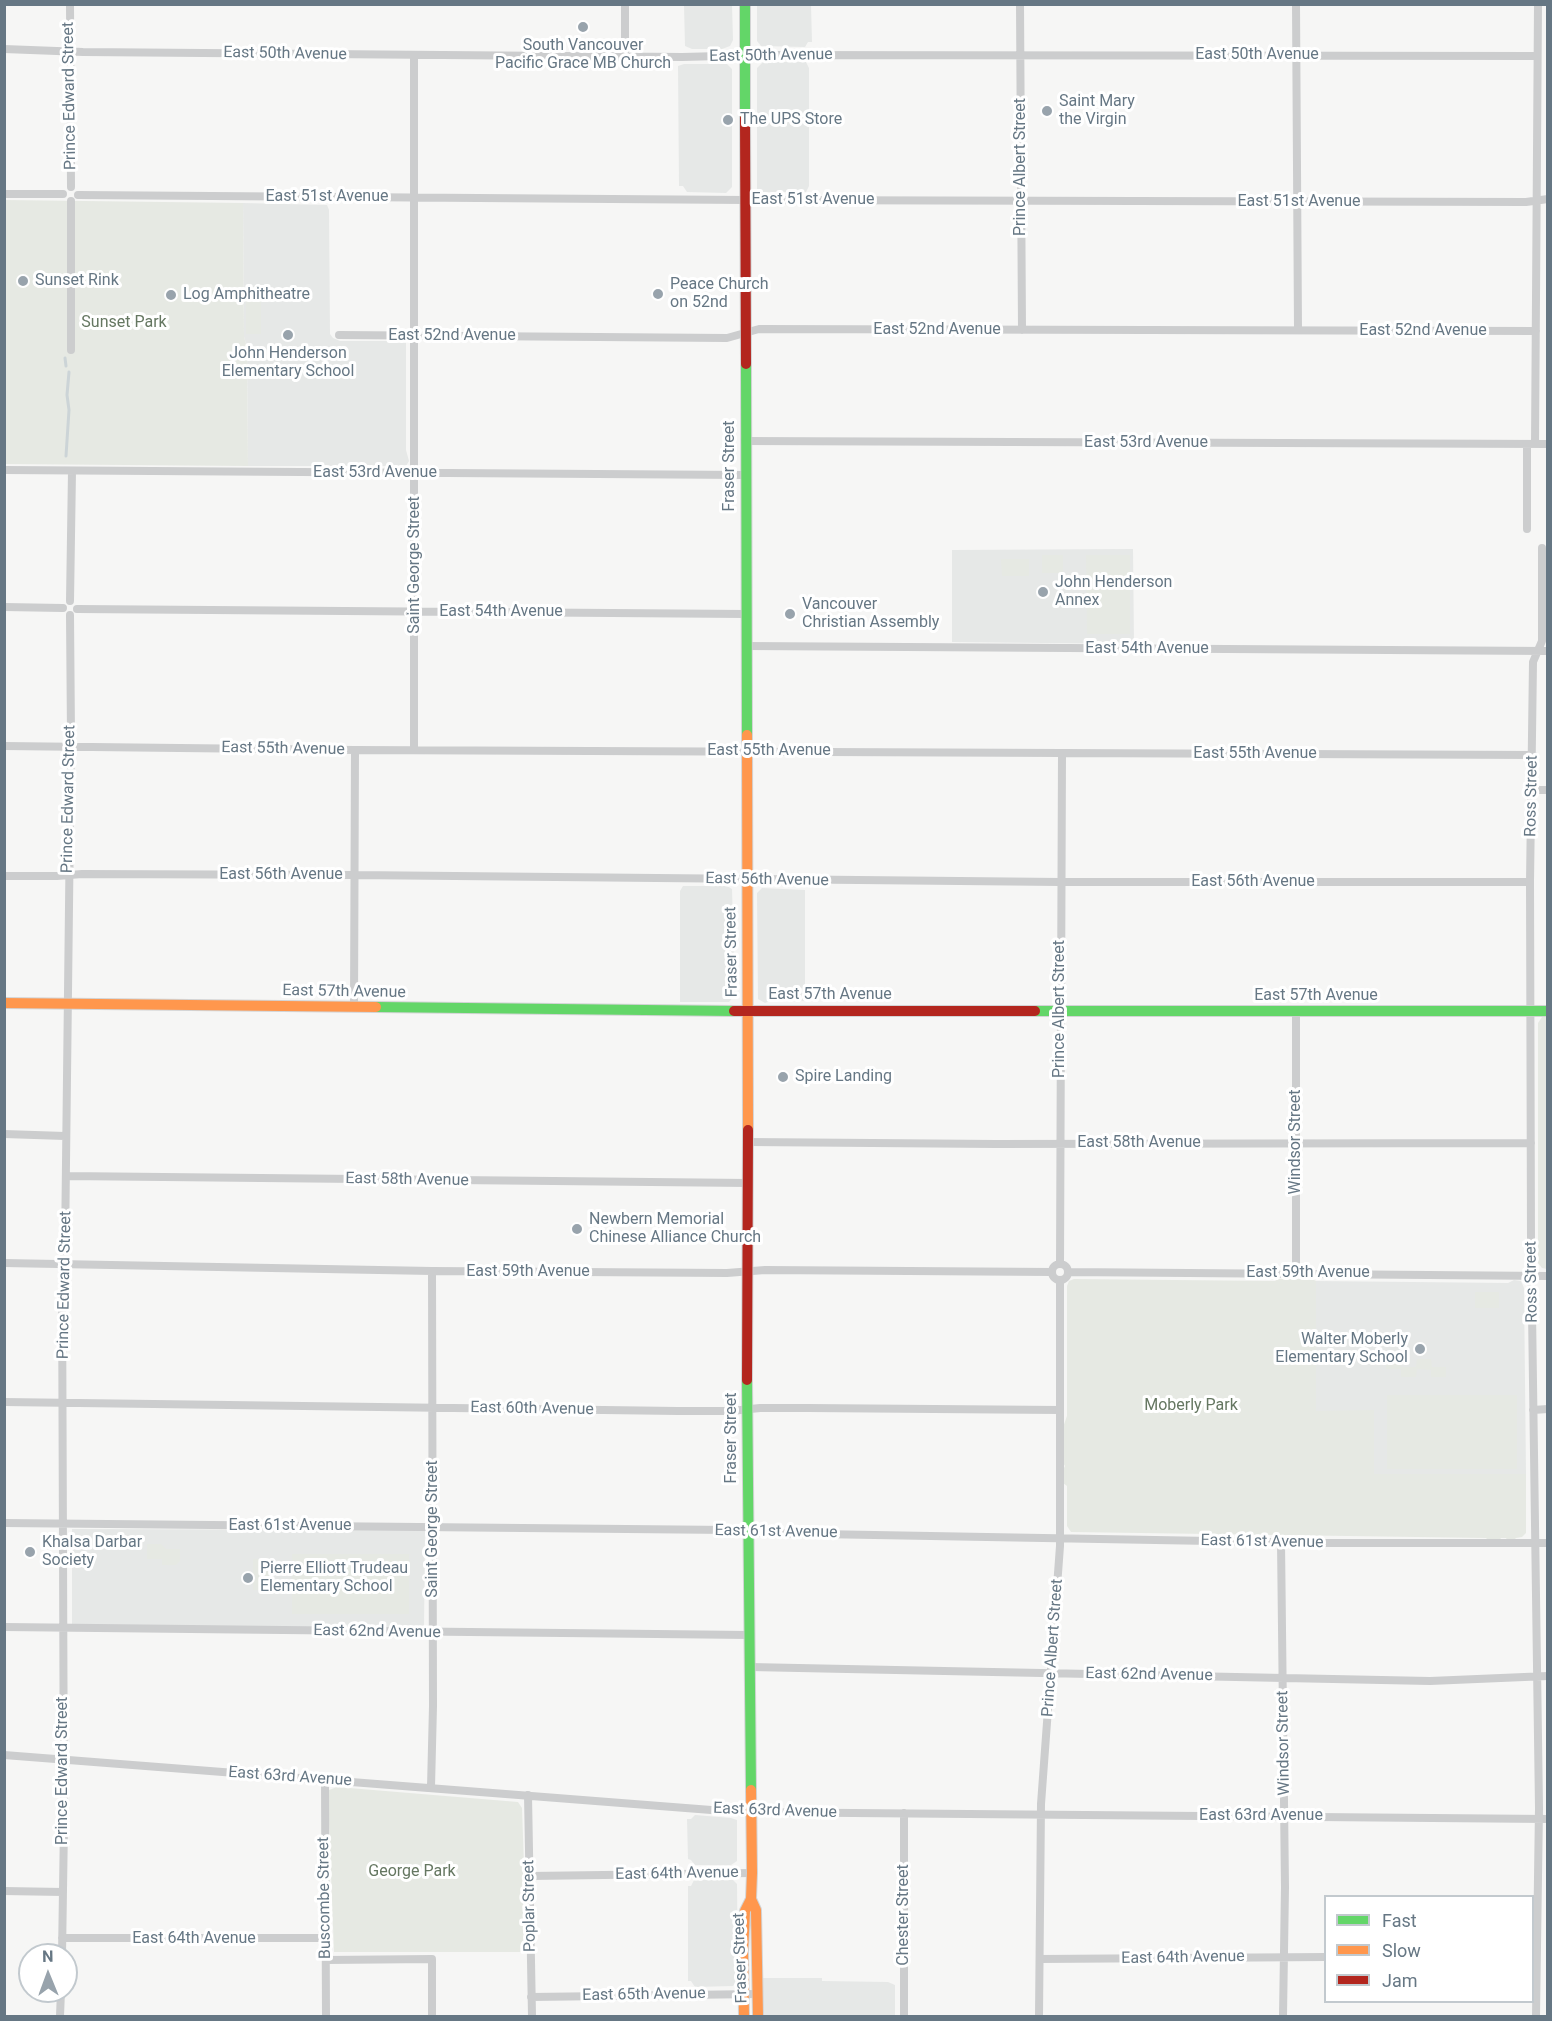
<!DOCTYPE html>
<style>
body{margin:0}
#map{position:relative;width:1552px;height:2021px;overflow:hidden;background:#f6f6f5;font-family:Roboto,sans-serif}
canvas{display:block}
.frame{position:absolute;inset:0;border:6px solid #667784;pointer-events:none}
.legend{position:absolute;left:1324px;top:1895px;width:210px;height:108px;box-sizing:border-box;background:#fff;border:2px solid #c2c9ce;margin:0;padding:8px 10px;list-style:none;font-size:18px;color:#667784}
.legend li{display:flex;align-items:center;gap:12px;height:30px}
.legend b{width:30px;border:2px solid #c2c9ce}
.north{position:absolute;left:18px;top:1943px;width:60px;height:60px;box-sizing:border-box;background:#fff;border:2px solid #c2c9ce;border-radius:50%;rotate:359deg;font-size:16px;font-weight:700;line-height:24px;text-align:center;color:#667784}
.north::after{content:'';display:block;margin:auto;width:21px;height:27px;background:#98a3ac;clip-path:polygon(50% 0,100% 100%,50% 72%,0 100%)}
</style>
<div id="map">
<canvas width="1552" height="2021"></canvas>
<div class="frame"></div>
<ul class="legend">
<li><b style="height:8px;background:#63d668"></b>Fast</li>
<li><b style="height:8px;background:#ff974d"></b>Slow</li>
<li><b style="height:8px;background:#b3261e"></b>Jam</li>
</ul>
<div class="north">N</div>
</div>
<script>
const g = document.querySelector('canvas').getContext('2d');
g.lineJoin = 'round';
function fill(path, color) { g.fillStyle = color; g.fill(path, 'evenodd'); }
const toPath = rows => new Path2D(rows.map(r => 'M' + r).join(''));
function trace(path, color, width, dash) { g.strokeStyle = color; g.lineWidth = width; g.lineCap = dash ? 'butt' : 'round'; g.setLineDash(dash || []); g.stroke(path); }
function write(font, color, halo, rows, align = 'center') {
  g.font = font + ' Roboto,sans-serif'; g.lineWidth = 6; g.setLineDash([]); g.textBaseline = 'middle'; g.strokeStyle = halo; g.fillStyle = color; for (const [text, x, y, turn = 0] of rows) {
    g.save(); g.translate(x, y); g.rotate((+turn || 0) * Math.PI / 180); g.textAlign = isNaN(turn) ? turn : align; if (halo) g.strokeText(text, 0, 0); g.fillText(text, 0, 0); g.restore();
  }
}
fill(toPath([
 [684,5,732,5,733,40,730,46,722,49,692,49,685,46],
 [757,5,811,5,812,42,808,42,805,47,761,46,757,41],
 [763,62,806,62,809,68,809,186,806,192,762,192,757,189,757,68],
 [684,64,727,64,732,69,732,187,726,193,687,192,683,186,679,186,678,66],
 [243,203,327,205,329,210,330,334,333,338,340,341,406,341,406,450,409,461,406,466,248,466,247,347,244,337],
 [1133,549,1134,644,952,642,952,550],
 [683,886,727,886,732,889,735,995,729,1002,680,1002,680,891],
 [762,888,805,890,805,1001,773,1000,765,1003,758,999,757,893],
 [1514,1280,1521,1281,1524,1288,1526,1474,1374,1474,1316,1411,1316,1281,1508,1283],
 [72,1529,425,1530,424,1628,72,1625],
 [695,1815,731,1818,737,1820,737,1861,731,1865,695,1865,691,1860,688,1859,687,1819,691,1819],
 [694,1880,733,1880,737,1884,738,1979,733,1986,695,1987,691,1981,688,1981,688,1886,691,1886],
 [763,1978,822,1978,822,1981,888,1982,895,1985,895,2016,763,2016]
]), '#e6e8e7');
fill(toPath([
 [5,200,243,203,244,337,247,347,248,466,5,464],
 [246,297,261,297,261,334,246,334],
 [1042,555,1063,555,1063,573,1042,573],
 [1086,555,1130,555,1130,634,1087,634],
 [1001,559,1029,559,1029,576,1002,576],
 [1542,1017,1547,1017,1547,1269,1542,1268,1538,1263,1538,1023],
 [1074,1279,1275,1281,1278,1279,1312,1279,1316,1281,1316,1411,1374,1410,1374,1474,1526,1474,1526,1533,1522,1537,1516,1538,1513,1541,1508,1541,1506,1538,1501,1538,1499,1541,1488,1540,1486,1538,1071,1532,1067,1526,1067,1486,1063,1483,1062,1472,1065,1466,1063,1463,1062,1430,1067,1416,1067,1286,1069,1281],
 [1475,1292,1499,1292,1499,1308,1475,1308],
 [1386,1359,1401,1359,1401,1367,1416,1367,1417,1359,1431,1359,1432,1367,1446,1367,1446,1377,1431,1377,1431,1370,1417,1369,1416,1377,1401,1377,1401,1369,1386,1369],
 [1387,1395,1517,1395,1517,1469,1387,1469],
 [147,1544,161,1544,166,1549,180,1549,180,1561,176,1565,162,1565,162,1559,147,1559],
 [292,1554,409,1554,409,1614,292,1614],
 [253,1559,269,1559,269,1590,253,1590],
 [337,1787,518,1802,522,1808,527,1952,334,1952,328,1795,329,1790]
]), '#e6e9e3');
trace(toPath([
 [65,358,66,366],
 [66,456,69,410,67,395,69,372]
]), '#ccd4d7', 3);
const fast = toPath([
 [745,4,745,118],
 [746,364,747,735],
 [376,1007,734,1011],
 [1035,1011,1548,1011],
 [747,1380,751,1790]
]);
const slow = toPath([
 [747,735,748,1130],
 [4,1003,376,1007],
 [751,1899,756,1910,758,2016],
 [744,2016,743,1952,745,1911,751,1899,752,1873,751,1790]
]);
const jam = toPath([
 [745,118,746,364],
 [734,1011,1035,1011],
 [747,1380,748,1130]
]);
trace(fast, '#d3d4d5', 12);
trace(slow, '#d3d4d5', 12);
trace(jam, '#d3d4d5', 12);
trace(toPath([
 [70,4,71,187],
 [625,4,625,56],
 [1020,4,1022,330],
 [1296,4,1298,330],
 [4,49,83,52,682,57,759,55,1537,56],
 [4,194,63,194],
 [78,195,745,200,1526,202,1548,199],
 [71,201,71,350],
 [339,335,727,338,759,329,1536,331],
 [745,441,1548,444],
 [1527,444,1527,529],
 [1535,444,1538,4],
 [4,470,745,475],
 [70,601,72,471],
 [4,607,63,608],
 [77,609,745,614],
 [746,646,1548,651],
 [4,746,355,750,1533,755],
 [414,750,414,55],
 [1533,790,1548,790],
 [4,876,57,876,82,874,354,875,1060,882,1530,882],
 [354,1007,355,750],
 [1296,1011,1296,1273],
 [4,1134,65,1136],
 [748,1142,996,1144,1531,1143],
 [66,1176,748,1183],
 [4,1263,432,1271,727,1273,765,1270,1052,1272],
 [1060,1264,1062,753],
 '1052 1272a8 8 0 1 1 16 0a8 8 0 1 1-16 0Z',
 [1068,1272,1548,1276],
 [4,1402,678,1411,731,1411,760,1408,808,1408,1060,1410],
 [1533,1410,1548,1409],
 [4,1523,730,1530,762,1533,1324,1543,1548,1543],
 [1281,1542,1285,1887,1283,2016],
 [4,1627,749,1635],
 [750,1667,1430,1681,1548,1676],
 [4,1755,737,1812,1548,1819],
 [325,1780,326,2016],
 [431,1787,433,1706,432,1271],
 [528,1795,532,2016],
 [904,1813,904,2016],
 [530,1876,752,1873],
 [4,1891,63,1892],
 [62,1938,325,1938],
 [62,1955,64,1825,62,1274,65,1248,71,736,70,615],
 [1040,1959,1326,1957],
 [326,1960,432,1959,432,2016],
 [531,1997,758,1994],
 [60,2016,61,1991],
 [1039,2016,1041,1804,1060,1546,1060,1280],
 [1536,2016,1539,1808,1531,1240,1530,882,1533,662,1542,641,1542,548]
]), '#cccdce', 8);
trace(fast, '#63d668', 10);
trace(slow, '#ff974d', 10);
trace(jam, '#b3261e', 10);
for (const [x, y, r, color] of [
 [583,27,6,"#98a3ac"],
 [1047,111,6,"#98a3ac"],
 [728,120,6,"#98a3ac"],
 [23,281,6,"#98a3ac"],
 [658,294,6,"#98a3ac"],
 [171,295,6,"#98a3ac"],
 [288,335,6,"#98a3ac"],
 [1043,592,6,"#98a3ac"],
 [790,614,6,"#98a3ac"],
 [783,1077,6,"#98a3ac"],
 [577,1229,6,"#98a3ac"],
 [1420,1349,6,"#98a3ac"],
 [30,1552,6,"#98a3ac"],
 [248,1578,6,"#98a3ac"]
]) { const dot = new Path2D(); dot.arc(x, y, r, 0, 2 * Math.PI); g.fillStyle = color; g.fill(dot); trace(dot, '#fff', 2); }
write('16px', '#667784', '#fff', [
 ["South Vancouver",583,46,"center"],
 ["Pacific Grace MB Church",583,64,"center"],
 ["Saint Mary",1059,102],
 ["the Virgin",1059,120],
 ["The UPS Store",740,120],
 ["Sunset Rink",35,281],
 ["Peace Church",670,285],
 ["on 52nd",670,303],
 ["Log Amphitheatre",183,295],
 ["John Henderson",288,354,"center"],
 ["Elementary School",288,372,"center"],
 ["John Henderson",1055,583],
 ["Annex",1055,601],
 ["Vancouver",802,605],
 ["Christian Assembly",802,623],
 ["Spire Landing",795,1077],
 ["Newbern Memorial",589,1220],
 ["Chinese Alliance Church",589,1238],
 ["Walter Moberly",1408,1340,"right"],
 ["Elementary School",1408,1358,"right"],
 ["Khalsa Darbar",42,1543],
 ["Society",42,1561],
 ["Pierre Elliott Trudeau",260,1569],
 ["Elementary School",260,1587]
], 'left');
write('16px', '#667784', '#fff', [
 ["East 50th Avenue",285,54,1],
 ["East 50th Avenue",1257,55],
 ["East 50th Avenue",771,56,-1],
 ["Prince Edward Street",70,96,-91],
 ["Prince Albert Street",1021,167,-90],
 ["East 51st Avenue",327,197],
 ["East 51st Avenue",813,200],
 ["East 51st Avenue",1299,202],
 ["East 52nd Avenue",937,330],
 ["East 52nd Avenue",1423,331],
 ["East 52nd Avenue",452,336],
 ["East 53rd Avenue",1146,443],
 ["Fraser Street",730,466,-90],
 ["East 53rd Avenue",375,473],
 ["Saint George Street",415,565,-90],
 ["East 54th Avenue",501,612],
 ["East 54th Avenue",1147,649],
 ["East 55th Avenue",283,749,1],
 ["East 55th Avenue",769,751],
 ["East 55th Avenue",1255,754],
 ["Ross Street",1532,796,-89],
 ["Prince Edward Street",69,799,-89],
 ["East 56th Avenue",281,875],
 ["East 56th Avenue",767,880,1],
 ["East 56th Avenue",1253,882],
 ["Fraser Street",732,952,-91],
 ["East 57th Avenue",344,992,1],
 ["East 57th Avenue",830,995],
 ["East 57th Avenue",1316,996],
 ["Prince Albert Street",1060,1009,-90],
 ["Windsor Street",1296,1142,-90],
 ["East 58th Avenue",1139,1143],
 ["East 58th Avenue",407,1180,1],
 ["East 59th Avenue",528,1272],
 ["East 59th Avenue",1308,1273],
 ["Ross Street",1532,1282,-91],
 ["Prince Edward Street",65,1285,-89],
 ["East 60th Avenue",532,1409,1],
 ["Fraser Street",732,1438,-90],
 ["East 61st Avenue",290,1526],
 ["Saint George Street",433,1529,-90],
 ["East 61st Avenue",776,1532,1],
 ["East 61st Avenue",1262,1542,1],
 ["East 62nd Avenue",377,1632,1],
 ["Prince Albert Street",1053,1648,-86],
 ["East 62nd Avenue",1149,1675,1],
 ["Windsor Street",1284,1743,-91],
 ["Prince Edward Street",63,1771,-90],
 ["East 63rd Avenue",290,1777,4],
 ["East 63rd Avenue",775,1811,2],
 ["East 63rd Avenue",1261,1816],
 ["East 64th Avenue",677,1874,-1],
 ["Buscombe Street",325,1898,-91],
 ["Poplar Street",530,1906,-91],
 ["Chester Street",904,1915,-90],
 ["East 64th Avenue",194,1939],
 ["Fraser Street",741,1958,-92],
 ["East 64th Avenue",1183,1958,-1],
 ["East 65th Avenue",644,1995,-1]
]);
write('16px', '#657761', '#fff', [
 ["Sunset Park",124,323],
 ["Moberly Park",1191,1406],
 ["George Park",412,1872]
]);
</script>
